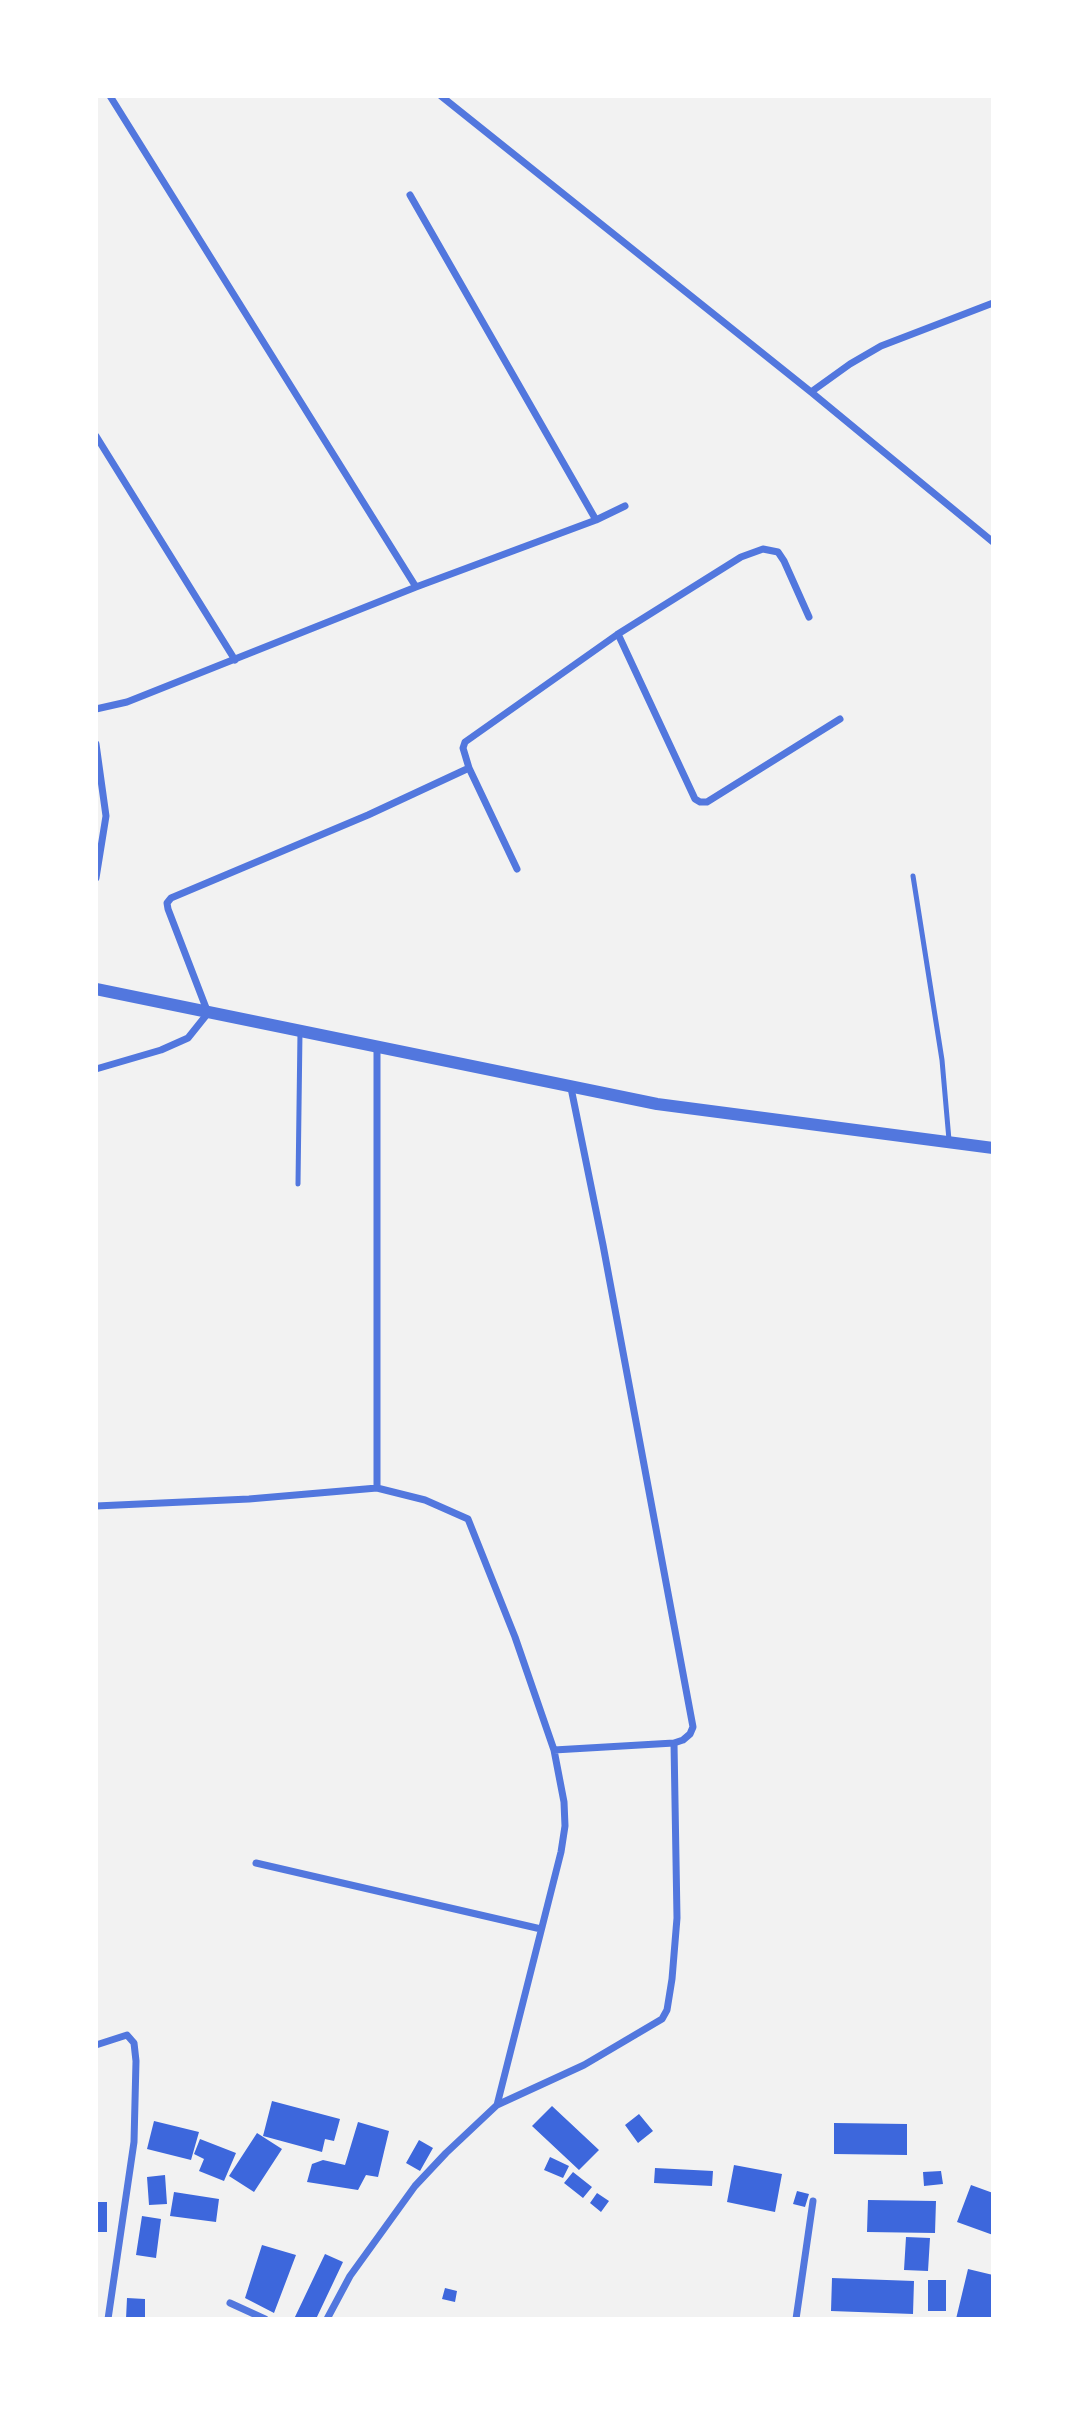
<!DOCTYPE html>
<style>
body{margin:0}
#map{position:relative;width:1089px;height:2415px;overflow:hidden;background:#f2f2f2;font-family:Arial,sans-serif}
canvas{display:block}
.frame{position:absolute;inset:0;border:98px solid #fff;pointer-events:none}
</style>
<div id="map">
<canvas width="1089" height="2415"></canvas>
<div class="frame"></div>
</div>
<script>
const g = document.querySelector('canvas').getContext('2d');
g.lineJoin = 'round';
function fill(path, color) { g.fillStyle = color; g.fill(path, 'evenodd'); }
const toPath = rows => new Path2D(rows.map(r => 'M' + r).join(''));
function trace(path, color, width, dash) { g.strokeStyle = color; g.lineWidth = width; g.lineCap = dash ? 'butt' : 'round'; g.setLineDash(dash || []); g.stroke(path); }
fill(toPath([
 [272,2101,340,2119,334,2141,325,2139,322,2152,263,2136],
 [552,2106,599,2150,579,2170,532,2126],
 [639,2114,653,2131,638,2143,625,2125],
 [154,2121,199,2132,191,2160,147,2149],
 [358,2122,389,2131,378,2177,366,2175,358,2190,307,2182,312,2164,323,2160,345,2165],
 [834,2123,907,2124,907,2155,834,2154],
 [257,2133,282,2149,254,2192,229,2176],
 [200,2139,236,2153,224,2181,199,2171,204,2159,194,2154],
 [419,2140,433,2148,420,2171,406,2163],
 [550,2157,569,2166,563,2178,544,2170],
 [734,2165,782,2174,775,2212,727,2202],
 [655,2168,713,2171,712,2186,654,2183],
 [941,2171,943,2184,924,2186,923,2172],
 [573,2172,592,2187,583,2198,564,2183],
 [165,2175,167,2204,149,2205,147,2177],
 [971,2185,993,2193,993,2235,957,2222],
 [797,2191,809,2194,805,2207,793,2204],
 [174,2192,219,2199,216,2222,170,2216],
 [597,2193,609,2201,601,2212,590,2203],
 [868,2200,936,2201,935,2233,867,2232],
 [96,2202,107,2202,107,2232,96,2232],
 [142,2216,161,2219,156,2258,136,2255],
 [906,2237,930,2238,928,2271,904,2270],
 [262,2245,296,2255,274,2313,245,2298],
 [325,2254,343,2262,316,2319,294,2319],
 [968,2269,993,2275,993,2319,956,2319],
 [832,2278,914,2281,913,2314,831,2311],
 [928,2280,946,2280,946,2311,928,2311],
 [445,2288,457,2291,455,2302,442,2299],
 [127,2298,145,2299,145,2319,126,2319]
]), '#3d67dc');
trace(toPath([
 [913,876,942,1060,949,1140],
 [298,1184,300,1032]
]), '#5277de', 5);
trace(toPath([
 [110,96,416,587],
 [441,96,811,392,993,542],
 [410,195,596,520],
 [811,392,850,364,881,346,993,303],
 [96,436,235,660],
 [618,634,695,799,700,802,707,802,840,719],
 [96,709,127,702,416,587,596,520,625,506],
 [96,744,106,816,96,878],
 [469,768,517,869],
 [377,1048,377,1488],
 [96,1069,161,1050,188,1038,208,1013,168,909,167,903,171,898,368,815,469,768,463,748,465,742,618,634,741,557,763,549,778,552,784,561,809,617],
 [96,1506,249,1499,377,1488,425,1500,468,1519,515,1637,554,1750,564,1802,565,1826,561,1852,497,2105],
 [554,1750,674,1743,683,1740,690,1734,693,1727,603,1245,571,1088],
 [256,1863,541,1929],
 [96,2045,127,2035,134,2043,136,2061,134,2142,108,2319],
 [230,2303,265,2319],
 [327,2319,350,2276,415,2186,446,2153,497,2105,584,2065,662,2019,667,2010,672,1979,677,1918,674,1743],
 [796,2319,813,2201]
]), '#5277de', 7);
trace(toPath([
 [96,989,657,1104,993,1148]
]), '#5277de', 12);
</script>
